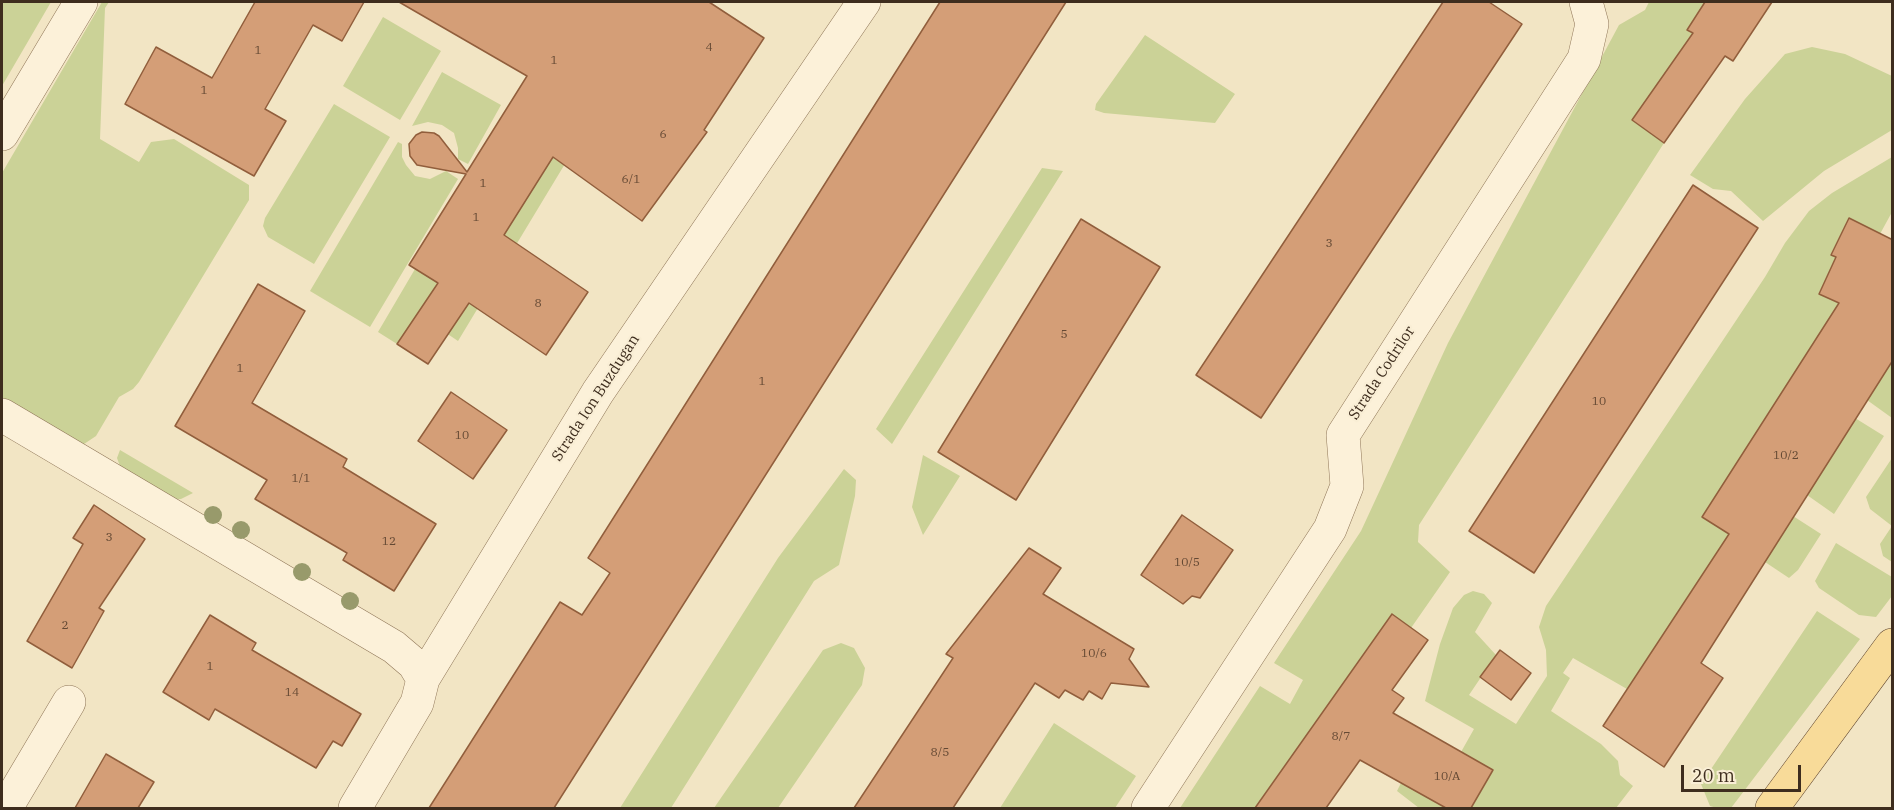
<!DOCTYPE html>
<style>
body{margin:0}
#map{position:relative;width:1894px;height:810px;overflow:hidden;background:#f2e5c4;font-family:"IBM Plex Serif",serif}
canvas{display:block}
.frame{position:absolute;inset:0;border:3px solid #3e2d1e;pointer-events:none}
.scale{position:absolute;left:1681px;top:765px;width:120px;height:27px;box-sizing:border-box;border:3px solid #3e2d1e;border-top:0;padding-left:8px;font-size:18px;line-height:21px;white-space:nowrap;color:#3e2d1e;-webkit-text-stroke:4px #f9eed5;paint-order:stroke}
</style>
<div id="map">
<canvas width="1894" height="810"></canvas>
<div class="frame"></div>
<div class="scale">20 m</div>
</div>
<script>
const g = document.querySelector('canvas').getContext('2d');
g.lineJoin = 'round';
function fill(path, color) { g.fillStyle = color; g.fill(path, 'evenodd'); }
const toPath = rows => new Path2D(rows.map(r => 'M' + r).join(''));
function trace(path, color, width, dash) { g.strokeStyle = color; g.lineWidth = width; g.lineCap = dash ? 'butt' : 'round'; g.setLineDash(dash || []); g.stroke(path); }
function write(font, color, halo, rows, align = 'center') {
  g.font = font + ' "IBM Plex Serif",serif'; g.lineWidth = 4.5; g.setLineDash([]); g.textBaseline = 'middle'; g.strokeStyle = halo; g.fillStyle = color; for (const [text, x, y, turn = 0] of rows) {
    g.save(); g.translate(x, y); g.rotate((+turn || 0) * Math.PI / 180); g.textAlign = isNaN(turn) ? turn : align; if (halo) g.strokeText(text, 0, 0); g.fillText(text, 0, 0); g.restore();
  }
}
fill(toPath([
 [2,2,51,2,2,86],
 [102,2,109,2,105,8,100,139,139,162,151,142,174,139,249,185,249,200,139,382,133,389,119,397,96,436,81,446,2,405,2,173],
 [1649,2,1705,2,1687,30,1693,33,1632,120,1664,143,1419,525,1418,542,1450,572,1411,628,1392,615,1255,808,1180,808,1260,686,1290,704,1303,680,1274,663,1361,531,1448,343,1619,25,1645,10],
 [383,17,441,51,400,120,343,86],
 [1145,35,1235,94,1215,123,1104,113,1095,110,1096,104],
 [1812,47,1845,54,1892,76,1892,130,1824,171,1763,221,1731,191,1713,189,1690,175,1745,99,1785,54],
 [442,72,501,105,468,164,458,159,458,148,454,133,442,125,428,122,412,126],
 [334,104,390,137,314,264,268,237,263,226,265,218],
 [583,134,458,341,418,314,397,344,378,332,415,269,560,144],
 [398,142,402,144,402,157,406,165,415,176,430,179,446,171,458,179,370,327,310,291],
 [1892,157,1892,212,1880,234,1848,219,1831,254,1836,257,1819,293,1839,303,1703,517,1729,534,1727,538,1627,689,1573,658,1563,673,1570,678,1551,711,1601,744,1618,761,1620,775,1633,786,1616,808,1471,808,1493,770,1461,752,1474,729,1425,701,1440,644,1453,608,1464,595,1473,591,1484,594,1492,603,1475,632,1496,655,1469,695,1516,724,1547,676,1546,650,1539,627,1546,606,1765,277,1785,243,1809,211,1832,193],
 [1042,168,1063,171,892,444,876,429],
 [1892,360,1892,418,1867,400],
 [1855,418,1884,436,1834,514,1807,495],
 [120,450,193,493,181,499,167,500,121,469,117,458],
 [923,455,960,476,923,535,912,507],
 [1892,458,1892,526,1870,509,1866,497],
 [844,469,856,480,855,496,839,565,814,581,671,808,620,808,778,558],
 [1793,516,1821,534,1798,570,1789,578,1765,562],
 [1892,526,1892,562,1883,556,1880,544],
 [1836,543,1892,577,1892,596,1876,617,1859,615,1819,588,1815,581],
 [1817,611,1860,639,1731,808,1717,808,1710,806,1701,784],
 [841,643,854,648,865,668,862,685,778,808,714,808,823,650],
 [1054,723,1136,776,1115,808,1000,808],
 [1401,783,1446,808,1419,808,1397,791]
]), '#cbd297');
const building = toPath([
 [255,2,364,2,342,41,313,25,265,109,286,121,254,176,125,104,156,47,212,78,255,2],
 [399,2,709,2,764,38,704,130,707,132,642,221,553,157,504,235,588,292,546,355,469,303,428,364,397,344,438,283,409,265,466,174,417,165,410,156,409,144,416,135,422,132,434,133,439,136,467,172,527,76,399,2],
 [940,2,1066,2,554,808,429,808,560,602,582,615,610,573,588,558,940,2],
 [1443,2,1489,2,1522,24,1261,418,1196,375,1443,2],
 [1705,2,1772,2,1733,61,1725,56,1664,143,1632,120,1693,33,1687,30,1705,2],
 [1693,185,1758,228,1534,573,1469,531,1693,185],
 [1849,218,1893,240,1893,360,1701,663,1723,678,1664,767,1603,726,1729,534,1702,517,1839,303,1819,294,1836,257,1831,255,1849,218],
 [1081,219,1160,267,1016,500,938,452,1081,219],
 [258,284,305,311,252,403,347,459,343,467,436,524,394,591,343,560,347,553,255,499,267,480,175,426,258,284],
 [451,392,507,430,473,479,418,441,451,392],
 [94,505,145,539,99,608,104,611,72,668,27,641,83,544,73,538,94,505],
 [1182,515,1233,550,1200,598,1192,596,1183,604,1141,575,1182,515],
 [1029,548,1061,568,1043,594,1134,649,1129,659,1149,687,1111,683,1102,699,1089,691,1083,700,1065,690,1059,698,1035,683,953,808,854,808,953,658,946,654,1029,548],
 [1392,614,1428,640,1392,690,1404,698,1393,713,1493,770,1471,808,1446,808,1360,760,1326,808,1255,808,1392,614],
 [210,615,256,643,252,650,361,714,342,746,333,741,316,768,215,709,209,720,163,692,210,615],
 [1500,650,1531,673,1511,700,1480,677,1500,650],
 [106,754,154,782,138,808,75,808,106,754]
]);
fill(building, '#d49e77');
trace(building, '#915e3c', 1.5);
const minor = toPath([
 [2,134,81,2],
 [2,415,394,647,414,664,423,679],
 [6,808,69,702],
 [355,808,417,703,423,679,598,392,864,2],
 [1148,808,1330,529,1347,486,1343,435,1584,59,1592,24,1586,2]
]);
const primary = toPath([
 [1772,808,1892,645]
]);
trace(minor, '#8f7658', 34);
trace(primary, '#5d432d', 34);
trace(minor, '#fcf1d9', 33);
trace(primary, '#f8db99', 33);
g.fillStyle = '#989a6b';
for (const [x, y] of [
 [213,515],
 [241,530],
 [302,572],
 [350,601]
]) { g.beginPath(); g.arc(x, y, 9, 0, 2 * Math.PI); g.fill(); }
write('12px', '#644934', null, [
 ["4",709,48],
 ["1",258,51],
 ["1",554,61],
 ["1",204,91],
 ["6",663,135],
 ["6/1",631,180],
 ["1",483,184],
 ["1",476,218],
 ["3",1329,244],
 ["8",538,304],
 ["5",1064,335],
 ["1",240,369],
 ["1",762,382],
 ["10",1599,402],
 ["10",462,436],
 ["10/2",1786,456],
 ["1/1",301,479],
 ["3",109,538],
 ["12",389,542],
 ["10/5",1187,563],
 ["2",65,626],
 ["10/6",1094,654],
 ["1",210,667],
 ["14",292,693],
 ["8/7",1341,737],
 ["8/5",940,753],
 ["10/A",1447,777]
]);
write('15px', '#3e2d1e', '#f9eed5', [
 ["Strada Codrilor",1382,373,-57],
 ["Strada Ion Buzdugan",596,398,-57]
]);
</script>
